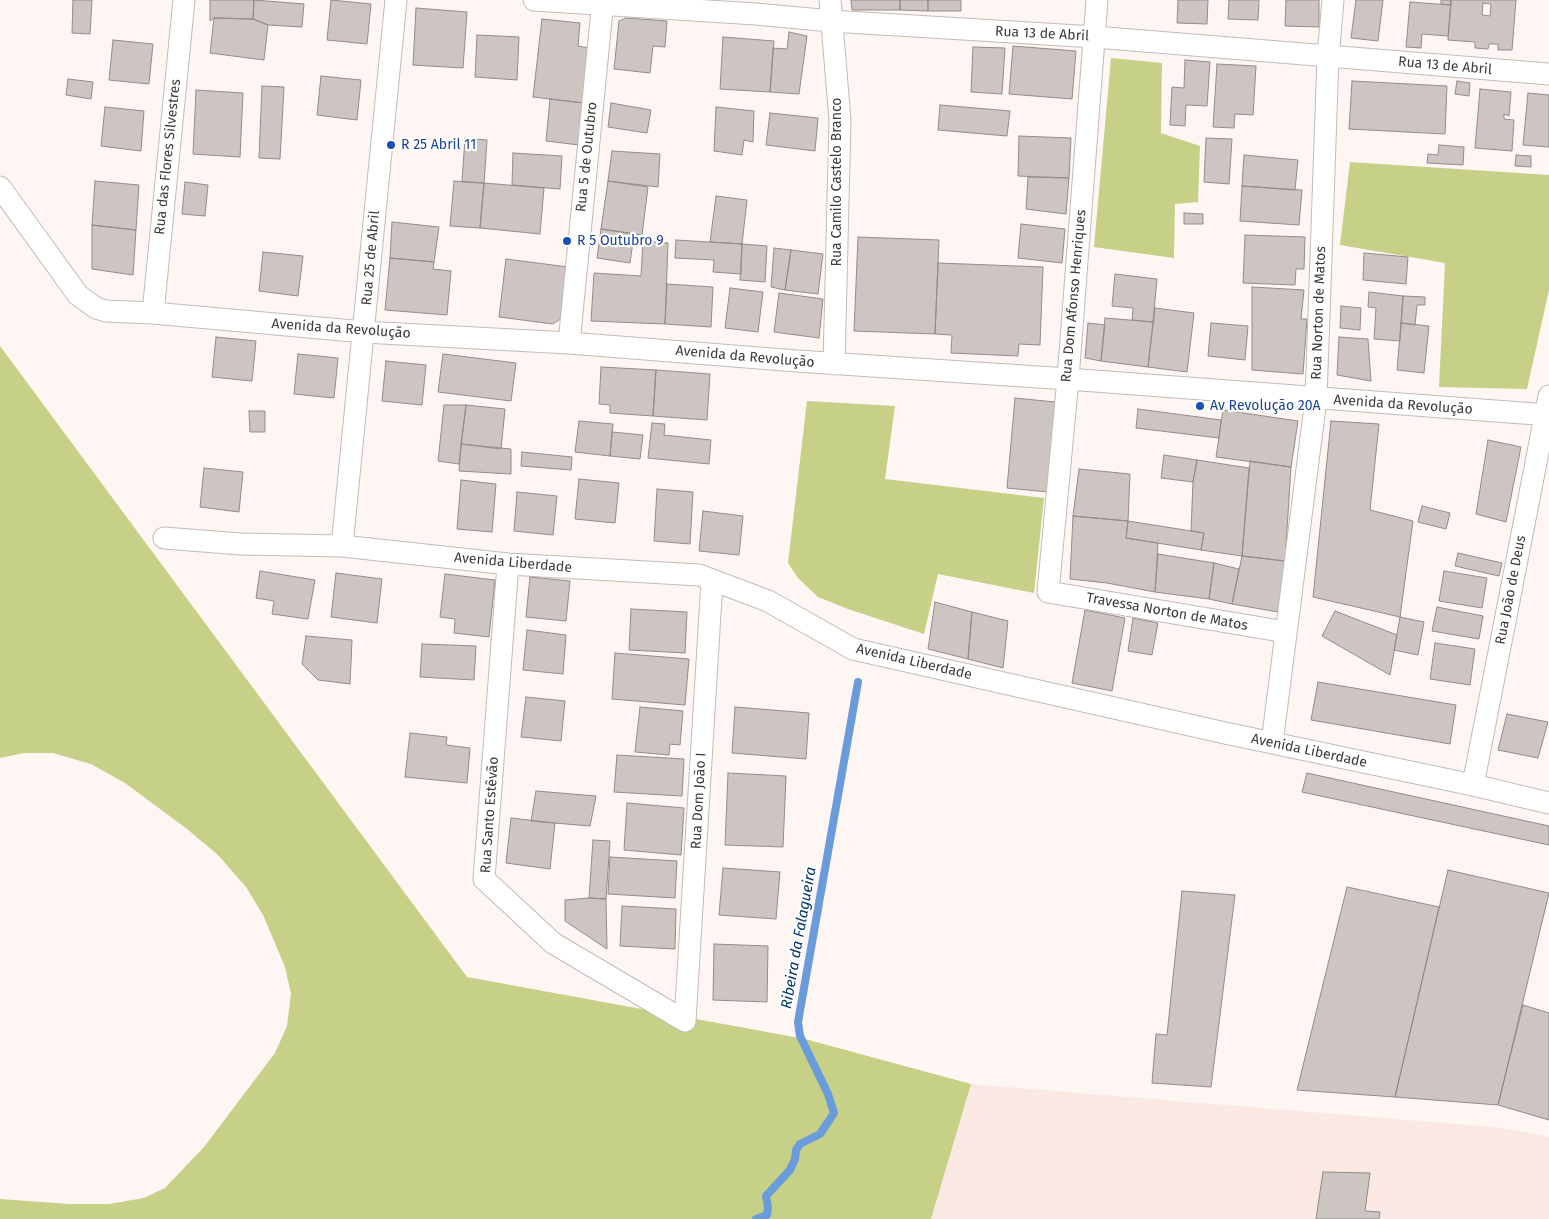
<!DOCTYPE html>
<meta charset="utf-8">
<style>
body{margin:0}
canvas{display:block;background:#fef6f2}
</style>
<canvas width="1549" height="1219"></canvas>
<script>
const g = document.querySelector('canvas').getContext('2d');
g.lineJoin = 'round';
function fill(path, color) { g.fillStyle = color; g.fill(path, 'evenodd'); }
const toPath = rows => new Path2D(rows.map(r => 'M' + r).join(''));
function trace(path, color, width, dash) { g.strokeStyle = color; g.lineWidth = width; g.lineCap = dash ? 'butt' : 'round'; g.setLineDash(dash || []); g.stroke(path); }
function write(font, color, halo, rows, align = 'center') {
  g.font = font + ' "Fira Sans",sans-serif'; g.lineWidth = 4.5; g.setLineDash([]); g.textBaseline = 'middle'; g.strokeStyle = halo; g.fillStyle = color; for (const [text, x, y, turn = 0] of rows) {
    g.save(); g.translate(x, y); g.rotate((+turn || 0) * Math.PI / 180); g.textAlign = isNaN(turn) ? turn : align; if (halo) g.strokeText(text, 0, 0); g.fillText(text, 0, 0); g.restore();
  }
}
fill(toPath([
 [971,1084,1503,1128,1549,1137,1549,1219,931,1219]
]), '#f9e9e2');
fill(toPath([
 [1111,58,1162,63,1161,133,1200,146,1198,202,1175,204,1174,258,1094,247],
 [1350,162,1549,175,1549,290,1527,389,1439,387,1445,263,1340,245],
 [0,346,467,977,805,1039,971,1084,931,1219,0,1219,0,1199,69,1204,109,1204,144,1198,165,1188,204,1147,275,1053,287,1026,291,994,285,967,263,915,246,887,218,855,187,829,125,783,91,764,53,753,24,753,0,758],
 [807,401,895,406,885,479,1044,498,1034,593,938,574,924,634,848,609,818,597,798,578,788,563]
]), '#c6d086');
trace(toPath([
 [756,1219,767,1215,768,1207,766,1196,790,1170,795,1159,796,1150,800,1144,820,1134,834,1113,828,1094,800,1036,798,1022,858,682]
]), '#6a9bdb', 8);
const building = toPath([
 [73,0,92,0,90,34,72,33,73,0],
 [210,0,254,0,253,19,214,18,210,21,210,0],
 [254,0,304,4,302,27,268,25,253,19,254,0],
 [331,0,371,4,367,44,327,40,331,0],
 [851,0,900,0,900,10,852,10,851,0],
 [900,0,928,0,928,11,900,10,900,0],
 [928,0,961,0,961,11,928,11,928,0],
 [1178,0,1208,0,1207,24,1177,23,1178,0],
 [1229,0,1259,0,1258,20,1228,19,1229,0],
 [1286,0,1319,0,1319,27,1285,26,1286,0],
 [1356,0,1383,0,1378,41,1351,38,1356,0],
 [1441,0,1451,0,1451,5,1441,4,1441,0],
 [1451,0,1516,0,1512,50,1498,50,1498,44,1489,44,1488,49,1475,48,1475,42,1448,40,1451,0],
 [1483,3,1491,4,1490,16,1482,15,1483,3],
 [1410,2,1451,5,1448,36,1422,34,1421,48,1406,47,1410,2],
 [416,8,467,12,463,68,413,65,416,8],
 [214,18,253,19,268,25,264,60,210,53,214,18],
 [626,18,667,21,665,47,653,46,650,73,614,69,619,21,626,18],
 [542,19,580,23,578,46,589,48,584,103,533,97,542,19],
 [789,32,807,36,799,94,770,92,773,48,787,49,789,32],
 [477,35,519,37,517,80,475,77,477,35],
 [723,37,774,41,770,92,720,89,723,37],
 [113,40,153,44,149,84,109,80,113,40],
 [1013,46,1076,51,1072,99,1009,94,1013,46],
 [973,47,1005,48,1002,94,971,92,973,47],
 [1185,60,1210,62,1207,106,1186,105,1185,126,1170,125,1172,87,1184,88,1185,60],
 [1217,64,1256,66,1253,115,1235,114,1234,128,1213,127,1217,64],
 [321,76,361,80,357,120,317,115,321,76],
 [68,79,93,82,91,99,66,95,68,79],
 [1352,81,1447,86,1445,134,1349,129,1352,81],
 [1457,81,1470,83,1469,96,1455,94,1457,81],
 [262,86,284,87,280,159,259,158,262,86],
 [1480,89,1511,92,1509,116,1504,114,1504,119,1514,120,1512,151,1475,148,1480,89],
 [196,90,243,93,240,157,193,154,196,90],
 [1528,93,1549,95,1549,147,1523,145,1528,93],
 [550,99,584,103,579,145,546,141,550,99],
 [611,103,651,110,647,133,608,127,611,103],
 [940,105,1010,111,1007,136,938,130,940,105],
 [105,107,144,111,141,151,101,146,105,107],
 [716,107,754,111,753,142,744,140,742,155,714,151,716,107],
 [770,113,818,118,815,151,766,145,770,113],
 [1019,136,1071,138,1069,178,1018,176,1019,136],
 [465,138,487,140,484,183,462,182,465,138],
 [1206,138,1232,139,1229,184,1204,182,1206,138],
 [1439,145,1464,147,1463,165,1427,163,1428,154,1438,155,1439,145],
 [612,151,660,154,658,187,608,181,612,151],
 [513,153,562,156,560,189,512,185,513,153],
 [1244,155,1298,160,1295,190,1242,186,1244,155],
 [1516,155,1531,156,1531,167,1515,166,1516,155],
 [1028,177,1069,178,1066,214,1026,209,1028,177],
 [95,181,139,185,136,230,92,225,95,181],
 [454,181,484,183,480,228,450,226,454,181],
 [608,181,648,187,642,235,601,229,608,181],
 [185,182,208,185,205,216,182,214,185,182],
 [484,183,544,188,540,234,480,228,484,183],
 [1242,186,1302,190,1299,225,1240,221,1242,186],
 [716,196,747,200,742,244,710,242,716,196],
 [1184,213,1203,214,1203,224,1184,224,1184,213],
 [392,222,439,227,434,262,390,258,392,222],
 [1021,224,1065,229,1062,263,1018,258,1021,224],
 [92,225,136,230,133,275,92,269,92,225],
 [601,229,634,234,630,263,597,258,601,229],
 [1245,235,1305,237,1304,269,1296,269,1295,285,1243,283,1245,235],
 [858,237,939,240,935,334,854,331,858,237],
 [676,240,742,244,741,274,713,272,714,260,675,258,676,240],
 [643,241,668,243,665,324,591,321,594,273,641,276,643,241],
 [742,244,767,246,765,282,740,280,742,244],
 [774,248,791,250,785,290,771,287,774,248],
 [791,250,823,254,818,294,785,290,791,250],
 [263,252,303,256,298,296,259,291,263,252],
 [1364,253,1408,257,1406,284,1363,280,1364,253],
 [390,258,434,262,433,269,451,271,447,315,385,310,390,258],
 [506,259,568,267,562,318,553,324,499,317,506,259],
 [938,263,1043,267,1040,345,1019,344,1018,356,951,353,952,335,935,334,938,263],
 [1115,274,1157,279,1153,322,1132,320,1133,308,1112,306,1115,274],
 [667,284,713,287,711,327,665,324,667,284],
 [1252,287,1304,290,1301,319,1307,319,1303,374,1252,370,1252,287],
 [730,288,763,292,758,332,725,328,730,288],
 [1369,292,1403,296,1400,341,1374,339,1376,308,1368,307,1369,292],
 [779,293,823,299,819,338,774,332,779,293],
 [1403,296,1425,297,1425,305,1417,305,1415,325,1401,323,1403,296],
 [1341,306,1361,308,1360,330,1340,328,1341,306],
 [1155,308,1194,313,1187,372,1148,367,1155,308],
 [1105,318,1153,322,1148,367,1101,361,1105,318],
 [1088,323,1105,325,1101,361,1085,358,1088,323],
 [1211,323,1248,326,1245,360,1208,356,1211,323],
 [1401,323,1429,326,1424,373,1397,370,1401,323],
 [216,337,256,341,252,381,212,377,216,337],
 [1339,337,1368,339,1371,381,1337,375,1339,337],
 [298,354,338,358,334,398,294,394,298,354],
 [443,354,516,363,511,401,438,392,443,354],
 [386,361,426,365,422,405,382,401,386,361],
 [601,367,656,370,653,416,610,413,610,405,599,404,601,367],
 [656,370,710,374,707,420,653,416,656,370],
 [1015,398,1055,402,1048,492,1007,488,1015,398],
 [444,405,466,405,459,464,438,461,444,405],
 [466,405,505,409,501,449,461,444,466,405],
 [1138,409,1221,420,1219,438,1136,428,1138,409],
 [1223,410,1298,421,1291,467,1216,457,1223,410],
 [249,411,265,411,265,432,250,432,249,411],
 [579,421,613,424,610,456,575,452,579,421],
 [1331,421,1379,424,1370,510,1413,521,1400,617,1313,597,1331,421],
 [652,423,665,424,664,435,711,440,709,464,648,458,652,423],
 [612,432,643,435,640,459,610,456,612,432],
 [1488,440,1521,447,1506,522,1476,514,1488,440],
 [461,444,511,449,511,474,459,471,461,444],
 [522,452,572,457,571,470,521,466,522,452],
 [1164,455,1197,460,1193,482,1161,478,1164,455],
 [1197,460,1249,468,1242,556,1201,550,1204,533,1191,531,1193,482,1197,460],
 [1250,461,1291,467,1285,561,1242,556,1250,461],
 [204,468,243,472,239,512,200,507,204,468],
 [1079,469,1130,474,1128,521,1073,516,1079,469],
 [579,479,619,483,615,523,575,519,579,479],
 [461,480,496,484,492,532,457,529,461,480],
 [657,489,693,492,690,544,654,541,657,489],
 [517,492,557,496,553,535,514,531,517,492],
 [1422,506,1450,513,1446,529,1418,522,1422,506],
 [703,511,743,516,739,555,699,551,703,511],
 [1073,516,1128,521,1126,538,1158,543,1155,592,1107,583,1070,579,1073,516],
 [1128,521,1204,533,1201,550,1126,538,1128,521],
 [1458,553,1502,563,1499,576,1455,566,1458,553],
 [1158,554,1214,563,1209,599,1155,592,1158,554],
 [1242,556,1285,561,1278,612,1232,604,1242,556],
 [1214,563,1239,569,1232,604,1209,599,1214,563],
 [260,571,315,580,308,619,272,614,274,601,256,598,260,571],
 [1444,571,1487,578,1482,608,1439,601,1444,571],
 [336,573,382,579,377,623,331,617,336,573],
 [445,574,495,580,489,637,454,633,455,619,440,617,445,574],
 [530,577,570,581,566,621,526,617,530,577],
 [935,602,972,612,968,659,928,649,935,602],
 [1437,607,1483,616,1479,639,1432,631,1437,607],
 [631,609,687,612,685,653,629,650,631,609],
 [1085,610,1125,618,1112,691,1072,683,1085,610],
 [1335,611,1397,635,1390,675,1322,636,1335,611],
 [972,612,1008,621,1003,668,968,659,972,612],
 [1400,617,1424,622,1418,655,1394,650,1400,617],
 [1133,618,1158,623,1152,655,1128,651,1133,618],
 [527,630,566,635,563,674,523,670,527,630],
 [306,636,352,640,350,684,318,680,302,664,306,636],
 [1435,643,1475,649,1470,685,1430,679,1435,643],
 [422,644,476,646,474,680,420,677,422,644],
 [615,653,689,659,685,705,612,699,615,653],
 [1318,682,1456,705,1450,744,1311,720,1318,682],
 [526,697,565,701,561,741,521,737,526,697],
 [640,707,683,711,680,745,670,744,669,755,635,752,640,707],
 [735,707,809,713,806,759,732,753,735,707],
 [1507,714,1548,722,1538,758,1498,750,1507,714],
 [410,733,447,737,446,745,470,748,467,783,405,777,410,733],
 [617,755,684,759,682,796,614,792,617,755],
 [728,773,786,776,783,847,725,845,728,773],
 [1307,773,1549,826,1549,845,1302,792,1307,773],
 [536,791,596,796,590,826,531,821,536,791],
 [627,803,684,808,681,855,624,850,627,803],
 [511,818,555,823,550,869,506,863,511,818],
 [593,840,610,841,606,899,589,898,593,840],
 [610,857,677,861,675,898,608,894,610,857],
 [723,868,780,872,776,919,719,915,723,868],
 [1448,870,1549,893,1498,1105,1395,1097,1448,870],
 [1347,887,1439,907,1395,1097,1297,1090,1347,887],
 [1182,891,1235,895,1211,1087,1152,1083,1156,1034,1167,1035,1182,891],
 [589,898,606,899,607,949,565,921,565,900,589,898],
 [622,906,676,909,675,949,620,946,622,906],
 [714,944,768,946,767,1002,713,1000,714,944],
 [1523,1005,1549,1013,1549,1120,1498,1105,1523,1005],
 [1323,1172,1370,1173,1365,1211,1380,1212,1379,1219,1316,1219,1323,1172]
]);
fill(building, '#cdc5c1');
trace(building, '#938b88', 1);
const minor = toPath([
 [534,0,756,14,831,21,1095,37,1549,74],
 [830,0,840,120,834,364],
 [1097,0,1068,379,1048,592,1286,632],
 [0,187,78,295,96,308,106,311,153,313,364,332,569,343,797,361,1068,379,1549,415],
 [153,313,184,0],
 [569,343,603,0],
 [164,538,241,544,342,546,508,564,699,575,768,601,853,649,1225,733,1473,785,1549,803],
 [342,546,396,0],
 [508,564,484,879,553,943,685,1021,712,581],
 [1272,743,1316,399,1328,57,1333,0],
 [1473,785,1549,396]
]);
trace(minor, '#c2bbb7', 23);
trace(minor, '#fff', 21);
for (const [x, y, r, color] of [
 [391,145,5,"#1a4fb4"],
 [567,241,5,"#1a4fb4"],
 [1200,406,5,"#1a4fb4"]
]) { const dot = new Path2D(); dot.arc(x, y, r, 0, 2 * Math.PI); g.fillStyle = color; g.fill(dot); trace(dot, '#fff', 2); }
write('14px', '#3d3a38', '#fff', [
 ["Rua 13 de Abril",1042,34,3],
 ["Rua 13 de Abril",1445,66,5],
 ["Rua das Flores Silvestres",168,157,-84],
 ["Rua 5 de Outubro",587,157,-84],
 ["Rua Camilo Castelo Branco",837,182,-90],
 ["Rua 25 de Abril",371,258,-85],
 ["Rua Dom Afonso Henriques",1074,296,-85],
 ["Rua Norton de Matos",1319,313,-88],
 ["Avenida da Revolução",341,329,4],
 ["Avenida da Revolução",745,357,5],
 ["Avenida da Revolução",1403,405,4],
 ["Avenida Liberdade",513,563,5],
 ["Rua João de Deus",1511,590,-79],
 ["Travessa Norton de Matos",1167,612,10],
 ["Avenida Liberdade",914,662,13],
 ["Avenida Liberdade",1309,751,12],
 ["Rua Dom João I",699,801,-87],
 ["Rua Santo Estêvão",490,815,-86]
]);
write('14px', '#164399', '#fff', [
 ["R 25 Abril 11",401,145],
 ["R 5 Outubro 9",577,241],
 ["Av Revolução 20A",1210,406]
], 'left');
write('italic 15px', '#033871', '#fff', [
 ["Ribeira da Falagueira",799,938,-80]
]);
</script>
